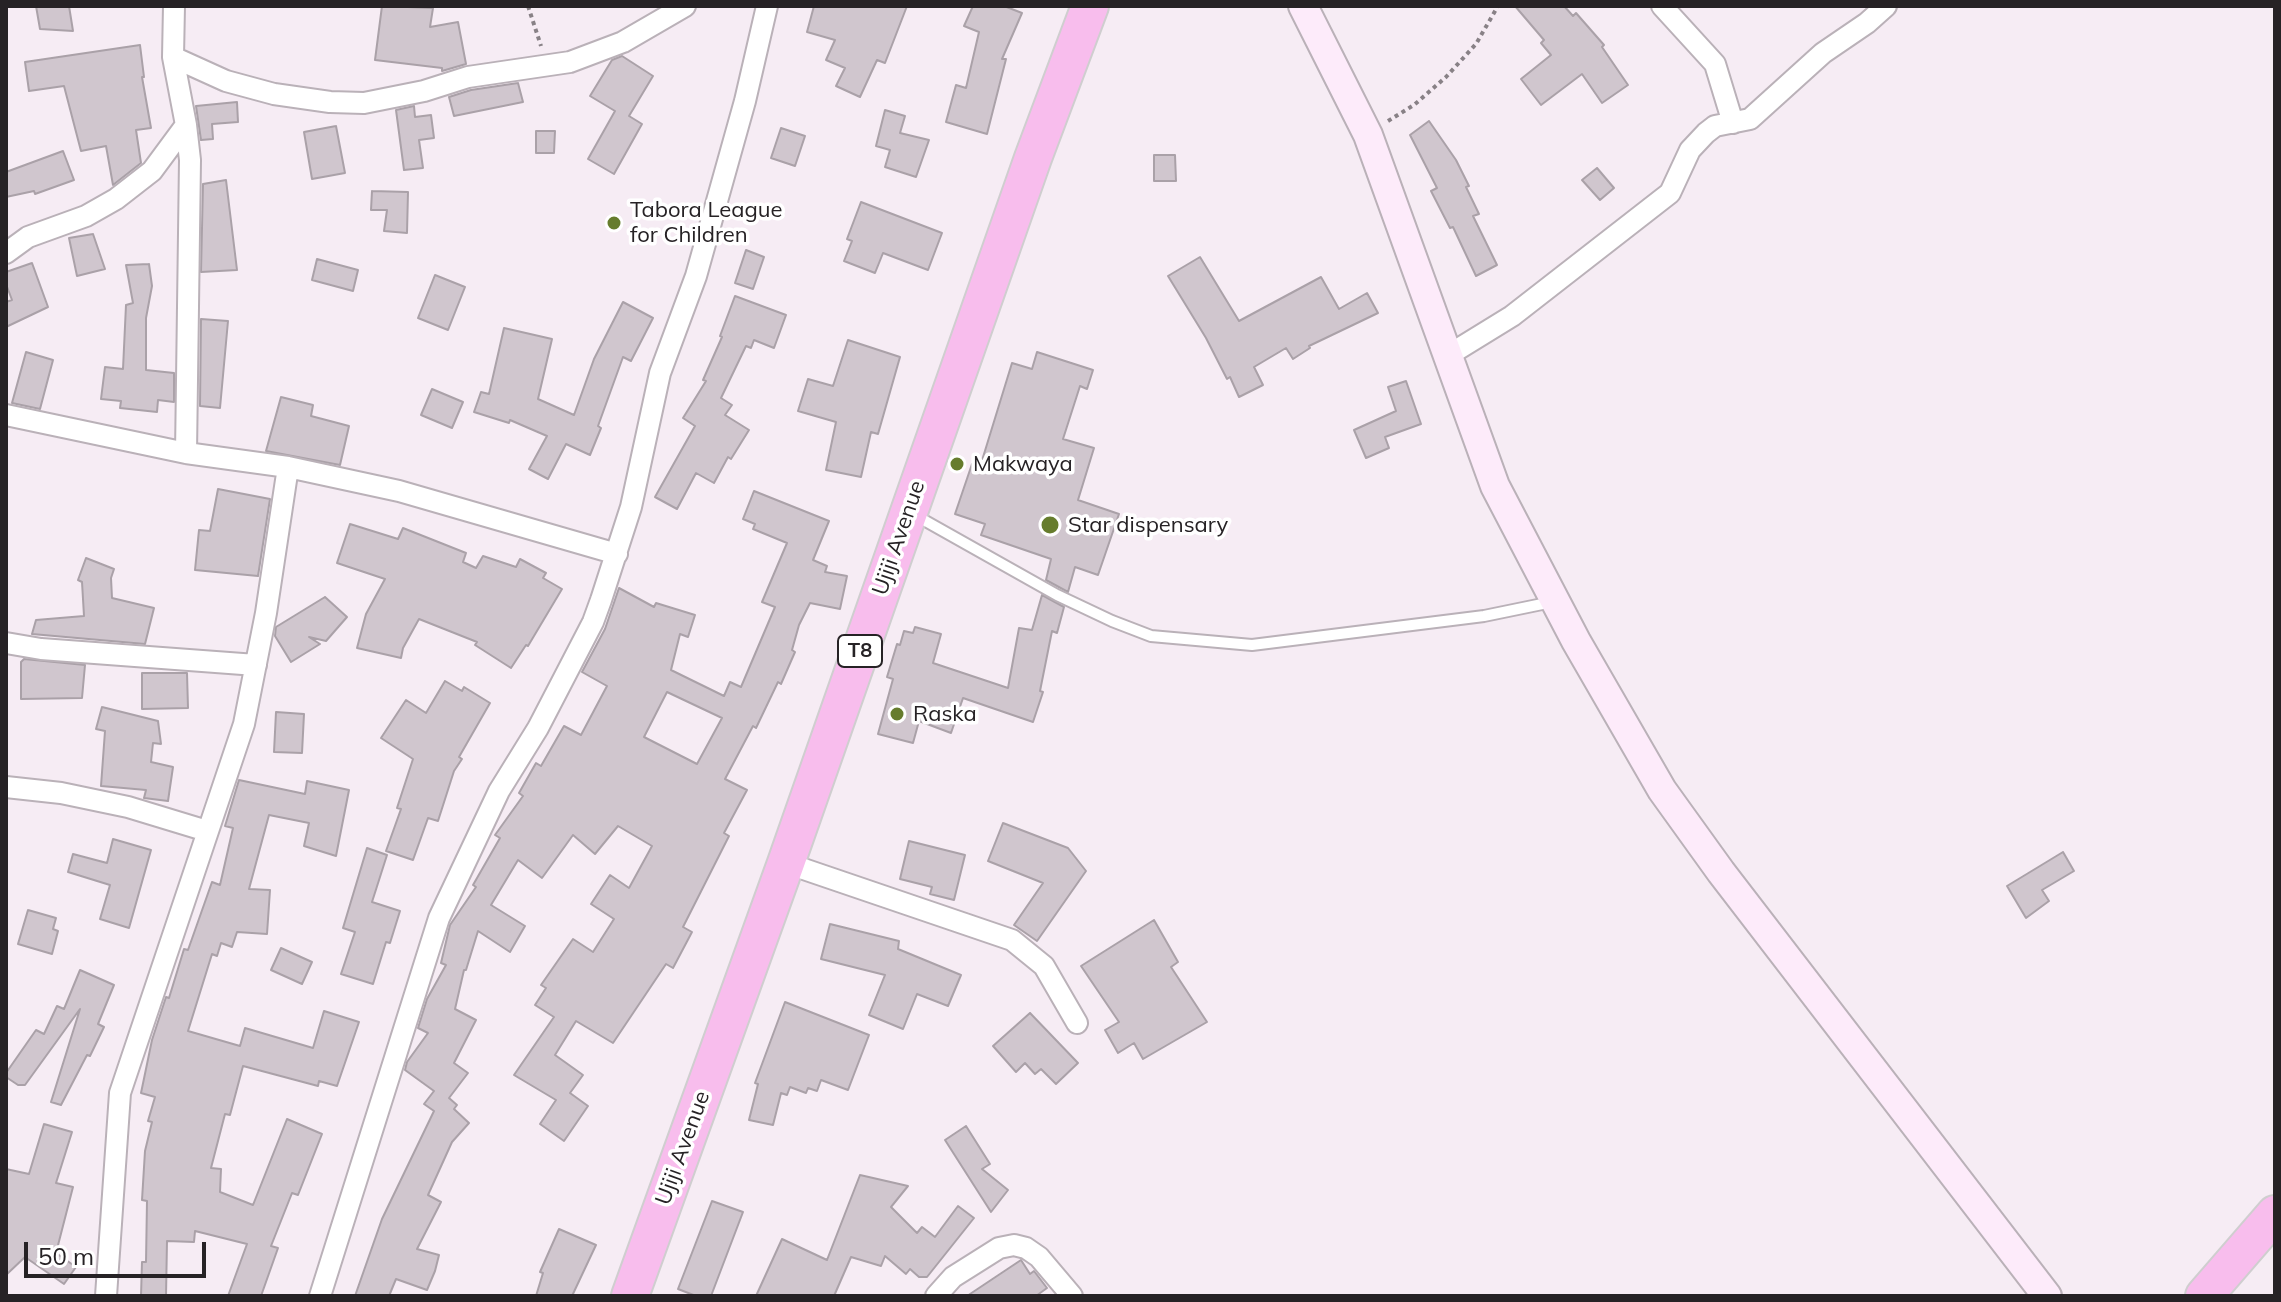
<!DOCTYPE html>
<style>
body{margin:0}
#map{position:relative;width:2281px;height:1302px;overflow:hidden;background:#f6ecf4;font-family:Mulish,sans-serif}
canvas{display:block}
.frame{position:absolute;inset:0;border:8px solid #262225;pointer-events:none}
.scale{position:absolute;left:24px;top:1242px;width:182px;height:36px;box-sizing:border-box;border:4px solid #262225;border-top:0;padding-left:10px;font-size:24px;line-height:28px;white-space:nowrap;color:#262225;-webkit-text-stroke:6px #fff;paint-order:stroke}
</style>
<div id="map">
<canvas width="2281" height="1302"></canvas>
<div class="frame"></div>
<div class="scale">50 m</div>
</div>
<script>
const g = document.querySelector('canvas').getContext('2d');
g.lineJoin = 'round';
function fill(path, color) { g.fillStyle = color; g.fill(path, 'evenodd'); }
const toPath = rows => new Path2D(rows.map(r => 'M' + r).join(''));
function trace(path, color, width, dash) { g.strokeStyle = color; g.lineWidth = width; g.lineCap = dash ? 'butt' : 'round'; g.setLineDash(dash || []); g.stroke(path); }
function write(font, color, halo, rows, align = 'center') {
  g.font = font + ' Mulish,sans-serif'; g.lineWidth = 7; g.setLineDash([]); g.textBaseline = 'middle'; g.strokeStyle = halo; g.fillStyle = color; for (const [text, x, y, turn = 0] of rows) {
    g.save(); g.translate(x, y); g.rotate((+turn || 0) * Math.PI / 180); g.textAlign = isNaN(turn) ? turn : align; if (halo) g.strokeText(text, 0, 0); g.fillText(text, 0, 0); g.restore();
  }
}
const building = toPath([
 [36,6,69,6,73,31,40,29,36,6],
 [382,6,433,8,430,27,458,22,466,64,442,71,442,68,375,60,382,6],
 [814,6,907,6,885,63,877,60,860,97,836,86,845,68,826,60,835,40,807,32,814,6],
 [973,6,1004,6,1022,13,1002,59,1006,59,987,134,946,122,956,85,966,88,979,32,964,26,973,6],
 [1515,6,1564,6,1573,16,1576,13,1604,45,1602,47,1628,85,1602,103,1582,74,1541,105,1521,79,1551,55,1541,43,1544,40,1515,6],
 [140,45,144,77,142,77,151,128,136,130,141,163,113,185,106,146,81,151,64,86,29,91,25,62,140,45],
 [622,56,653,76,629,116,642,124,614,174,588,159,615,111,590,96,612,60,622,56],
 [518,83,523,102,454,116,449,97,471,90,518,83],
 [237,102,238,122,212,124,213,139,201,140,196,106,237,102],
 [414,106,415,117,431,115,434,138,419,140,423,168,404,170,396,110,414,106],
 [885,110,905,116,900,133,929,140,916,177,885,167,890,150,876,146,885,110],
 [1429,121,1456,160,1469,186,1466,187,1479,214,1473,216,1497,265,1476,276,1453,227,1450,228,1431,191,1437,188,1410,135,1429,121],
 [336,126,345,173,312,179,304,132,336,126],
 [781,128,805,136,795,166,771,158,781,128],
 [536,131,555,131,554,153,536,153,536,131],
 [63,151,74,180,35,194,34,191,6,197,6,172,63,151],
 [1154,155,1175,155,1176,181,1154,181,1154,155],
 [1597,168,1614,188,1600,200,1582,180,1597,168],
 [226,180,237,270,201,272,203,184,226,180],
 [372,191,408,192,407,233,384,231,387,210,371,210,372,191],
 [861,202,942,233,928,270,883,253,875,273,844,261,852,241,847,239,861,202],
 [93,234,105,269,77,276,69,238,93,234],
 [746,250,764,257,753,289,735,283,746,250],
 [1200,257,1239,321,1321,277,1339,309,1367,293,1378,313,1309,346,1310,348,1293,359,1286,348,1254,367,1263,385,1239,397,1230,377,1227,379,1206,338,1168,276,1200,257],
 [317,259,358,270,353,291,312,280,317,259],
 [32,263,48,307,6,327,6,302,12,300,6,284,6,272,32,263],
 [149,264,152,286,146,318,146,370,174,373,174,402,158,400,157,412,120,408,121,401,101,399,105,367,123,369,126,305,133,303,126,265,149,264],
 [435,275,465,287,448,330,418,318,435,275],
 [735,296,786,315,774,348,754,340,751,348,746,346,721,398,732,405,725,415,749,430,731,459,728,457,714,483,696,473,677,509,655,497,695,426,683,418,706,381,703,380,722,337,720,336,735,296],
 [623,302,653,318,631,361,623,357,598,426,601,428,590,455,566,444,548,479,529,469,547,436,510,420,509,423,474,412,481,392,489,394,504,328,552,339,538,399,574,415,594,359,623,302],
 [201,319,228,321,220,408,200,406,201,319],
 [848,340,900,357,878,434,871,432,861,477,826,470,836,422,798,411,808,379,833,386,848,340],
 [26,352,53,360,40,409,12,403,26,352],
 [1037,352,1093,370,1087,389,1080,386,1063,439,1094,448,1078,500,1119,514,1098,575,1075,567,1068,592,1046,580,1051,559,981,535,985,524,955,514,972,464,980,467,1012,363,1032,369,1037,352],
 [1406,381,1421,424,1385,437,1389,448,1366,458,1354,430,1396,411,1388,387,1406,381],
 [432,389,463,402,452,428,421,415,432,389],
 [281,397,313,405,311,416,349,426,340,465,266,451,281,397],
 [218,489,270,499,258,576,195,570,199,530,210,531,218,489],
 [754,491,829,521,813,560,827,566,825,572,847,576,840,609,810,603,799,625,792,650,795,652,781,684,778,682,756,728,753,726,725,779,747,790,724,833,729,836,683,927,692,932,673,968,666,964,613,1043,576,1021,555,1055,583,1075,570,1093,588,1106,564,1141,540,1124,556,1100,514,1075,554,1017,535,1005,546,988,541,985,573,939,593,952,614,919,591,904,610,875,629,888,652,846,618,826,595,854,573,835,542,878,518,860,491,905,525,926,510,952,478,931,466,970,464,970,455,1009,476,1020,454,1063,468,1073,449,1098,457,1105,454,1109,469,1123,452,1142,428,1195,441,1202,417,1249,439,1255,435,1271,427,1290,396,1279,389,1296,355,1296,382,1219,434,1111,424,1104,434,1091,405,1070,407,1062,428,1033,418,1028,427,999,446,965,441,963,450,925,476,887,473,885,500,838,495,835,523,796,519,793,536,763,541,766,564,726,581,735,607,686,582,672,605,629,619,588,654,607,656,603,695,615,688,637,680,634,671,670,724,696,730,682,741,687,775,607,762,602,787,543,753,529,755,524,743,519,754,491],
 [667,692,722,718,697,764,644,737,667,692],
 [350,524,398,539,403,528,466,553,463,562,476,568,483,556,516,567,520,559,546,573,543,578,562,589,528,646,526,645,511,668,475,645,477,642,419,619,403,648,401,658,357,648,366,614,385,579,337,563,350,524],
 [86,558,114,569,111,578,112,598,154,608,145,644,32,634,36,620,84,616,82,582,78,580,86,558],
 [1042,595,1064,607,1057,633,1052,631,1040,691,1043,692,1033,722,963,698,951,733,919,721,913,743,878,734,893,679,887,677,897,644,900,645,904,631,913,633,915,627,941,634,933,663,1008,688,1019,628,1032,630,1042,595],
 [325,597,347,617,326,641,309,637,320,644,291,662,275,636,276,627,325,597],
 [24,659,85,665,82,698,21,699,21,662,24,659],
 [142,673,187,673,188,708,142,709,142,673],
 [445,681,462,691,464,687,490,703,459,757,462,759,454,771,438,821,428,818,413,860,386,851,401,809,397,808,413,759,381,738,406,700,426,713,445,681],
 [102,707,158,721,161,744,153,743,151,762,173,767,168,801,144,798,146,790,101,786,105,731,96,729,102,707],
 [276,712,304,714,302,753,274,752,276,712],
 [239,780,305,794,307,781,349,790,336,856,304,846,309,823,269,815,249,889,270,890,267,934,237,932,232,947,221,943,217,956,212,954,188,1031,240,1046,245,1028,313,1048,324,1011,359,1022,337,1086,319,1081,318,1086,243,1066,230,1115,225,1114,211,1168,221,1169,220,1192,253,1205,287,1119,322,1134,298,1195,292,1193,271,1246,278,1248,261,1296,228,1296,247,1244,195,1231,194,1242,167,1241,166,1296,141,1296,142,1262,146,1262,147,1201,142,1200,145,1151,152,1122,148,1121,155,1097,141,1093,152,1040,166,997,169,998,184,949,188,950,212,882,220,885,233,828,225,826,239,780],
 [1003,823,1068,848,1086,871,1037,941,1014,925,1043,883,988,861,1003,823],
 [113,839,151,850,129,928,100,919,110,885,68,872,73,854,107,863,113,839],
 [909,841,965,855,954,900,930,894,932,887,900,879,909,841],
 [367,848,387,855,372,902,400,911,390,943,386,942,373,984,341,974,355,932,343,928,367,848],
 [2063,852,2074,871,2042,890,2049,901,2026,918,2007,886,2063,852],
 [28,910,56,918,53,929,58,931,52,954,18,944,28,910],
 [1154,920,1178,962,1171,967,1207,1022,1143,1059,1134,1043,1118,1053,1105,1030,1119,1022,1081,966,1154,920],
 [830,924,899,941,898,949,961,975,948,1006,917,994,903,1029,869,1015,885,975,821,959,830,924],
 [281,948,312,962,302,984,271,970,281,948],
 [80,970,114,985,98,1024,104,1027,90,1056,87,1055,61,1105,51,1102,80,1009,25,1085,18,1085,6,1077,6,1073,36,1030,44,1034,57,1006,64,1009,80,970],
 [785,1002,869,1035,848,1090,821,1080,817,1091,808,1088,806,1093,790,1087,787,1095,781,1093,773,1125,749,1120,758,1084,755,1083,785,1002],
 [1030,1013,1078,1063,1056,1084,1041,1069,1035,1074,1025,1063,1016,1072,993,1046,1030,1013],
 [44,1124,72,1132,56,1183,73,1187,56,1253,76,1267,64,1284,25,1257,6,1275,6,1169,29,1174,44,1124],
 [966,1126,990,1164,982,1169,1008,1190,991,1212,945,1140,966,1126],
 [860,1175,908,1186,891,1207,917,1233,922,1227,935,1237,958,1206,974,1218,927,1277,919,1277,910,1269,906,1274,885,1256,881,1266,851,1257,834,1296,756,1296,782,1239,827,1260,860,1175],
 [712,1201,743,1212,711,1296,696,1296,678,1289,712,1201],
 [559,1229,596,1245,572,1296,536,1296,543,1273,540,1272,559,1229],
 [1021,1260,1030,1274,1034,1271,1047,1288,1036,1296,967,1296,1021,1260]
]);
fill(building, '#d0c6ce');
trace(building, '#aaa1a8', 2);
const lane = toPath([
 [913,514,1057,595,1112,621,1151,636,1252,645,1484,616,1552,602]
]);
const street = toPath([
 [174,6,173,57,186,125,190,160,186,453],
 [1662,6,1715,64,1733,123],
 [173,57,226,81,274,94,330,102,364,103,424,91,468,77,570,62,623,42,685,6],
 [6,253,28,237,86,216,116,199,152,171,186,125],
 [1447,356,1512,316,1670,193,1690,150,1706,133,1715,126,1750,119,1823,53,1867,23,1886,6],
 [6,415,186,453,288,467,399,491,617,554],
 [6,643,41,649,256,665],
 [6,787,61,793,128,807,207,831],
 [786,863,1012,940,1044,966,1077,1023],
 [106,1296,120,1093,244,724,266,613,288,467],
 [320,1296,439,918,499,791,538,728,593,622,601,600,631,507,660,373,696,276,745,101,767,6],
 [936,1296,953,1277,999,1248,1014,1245,1026,1248,1039,1257,1072,1296]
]);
const secondary = toPath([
 [1303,6,1368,135,1495,486,1576,641,1662,790,1721,872,2047,1296]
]);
const highway = toPath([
 [630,1296,786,863,1033,158,1090,6],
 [2204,1296,2275,1214]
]);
trace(lane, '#bab1b8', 14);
trace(street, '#bab1b8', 24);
trace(secondary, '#bab1b8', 32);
trace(highway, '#cfcecf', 40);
trace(toPath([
 [528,6,541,46],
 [1388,121,1414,105,1446,77,1476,44,1498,6]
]), '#888186', 4, [4, 4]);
trace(lane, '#fff', 10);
trace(street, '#fff', 20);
trace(secondary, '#fdebfa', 28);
trace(highway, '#f8bded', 36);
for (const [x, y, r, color] of [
 [614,223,8,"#667c2d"],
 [957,464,8,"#667c2d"],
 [1050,525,10,"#667c2d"],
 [897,714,8,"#667c2d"]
]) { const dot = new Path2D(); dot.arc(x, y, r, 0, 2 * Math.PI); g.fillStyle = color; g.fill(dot); trace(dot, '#fff', 3); }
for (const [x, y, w] of [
 [860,651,44]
]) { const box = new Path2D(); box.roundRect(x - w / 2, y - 16, w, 32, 6); g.fillStyle = '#fff'; g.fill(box); trace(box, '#262225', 2); }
write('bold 20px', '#262225', null, [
 ["T8",860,651]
]);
write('22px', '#262225', '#fff', [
 ["Tabora League",630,210],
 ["for Children",630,235],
 ["Makwaya",973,464],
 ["Star dispensary",1068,525],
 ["Raska",913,714]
], 'left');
write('22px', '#262225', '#fff', [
 ["Ujiji Avenue",899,538,-71],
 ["Ujiji Avenue",683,1148,-70]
]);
</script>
